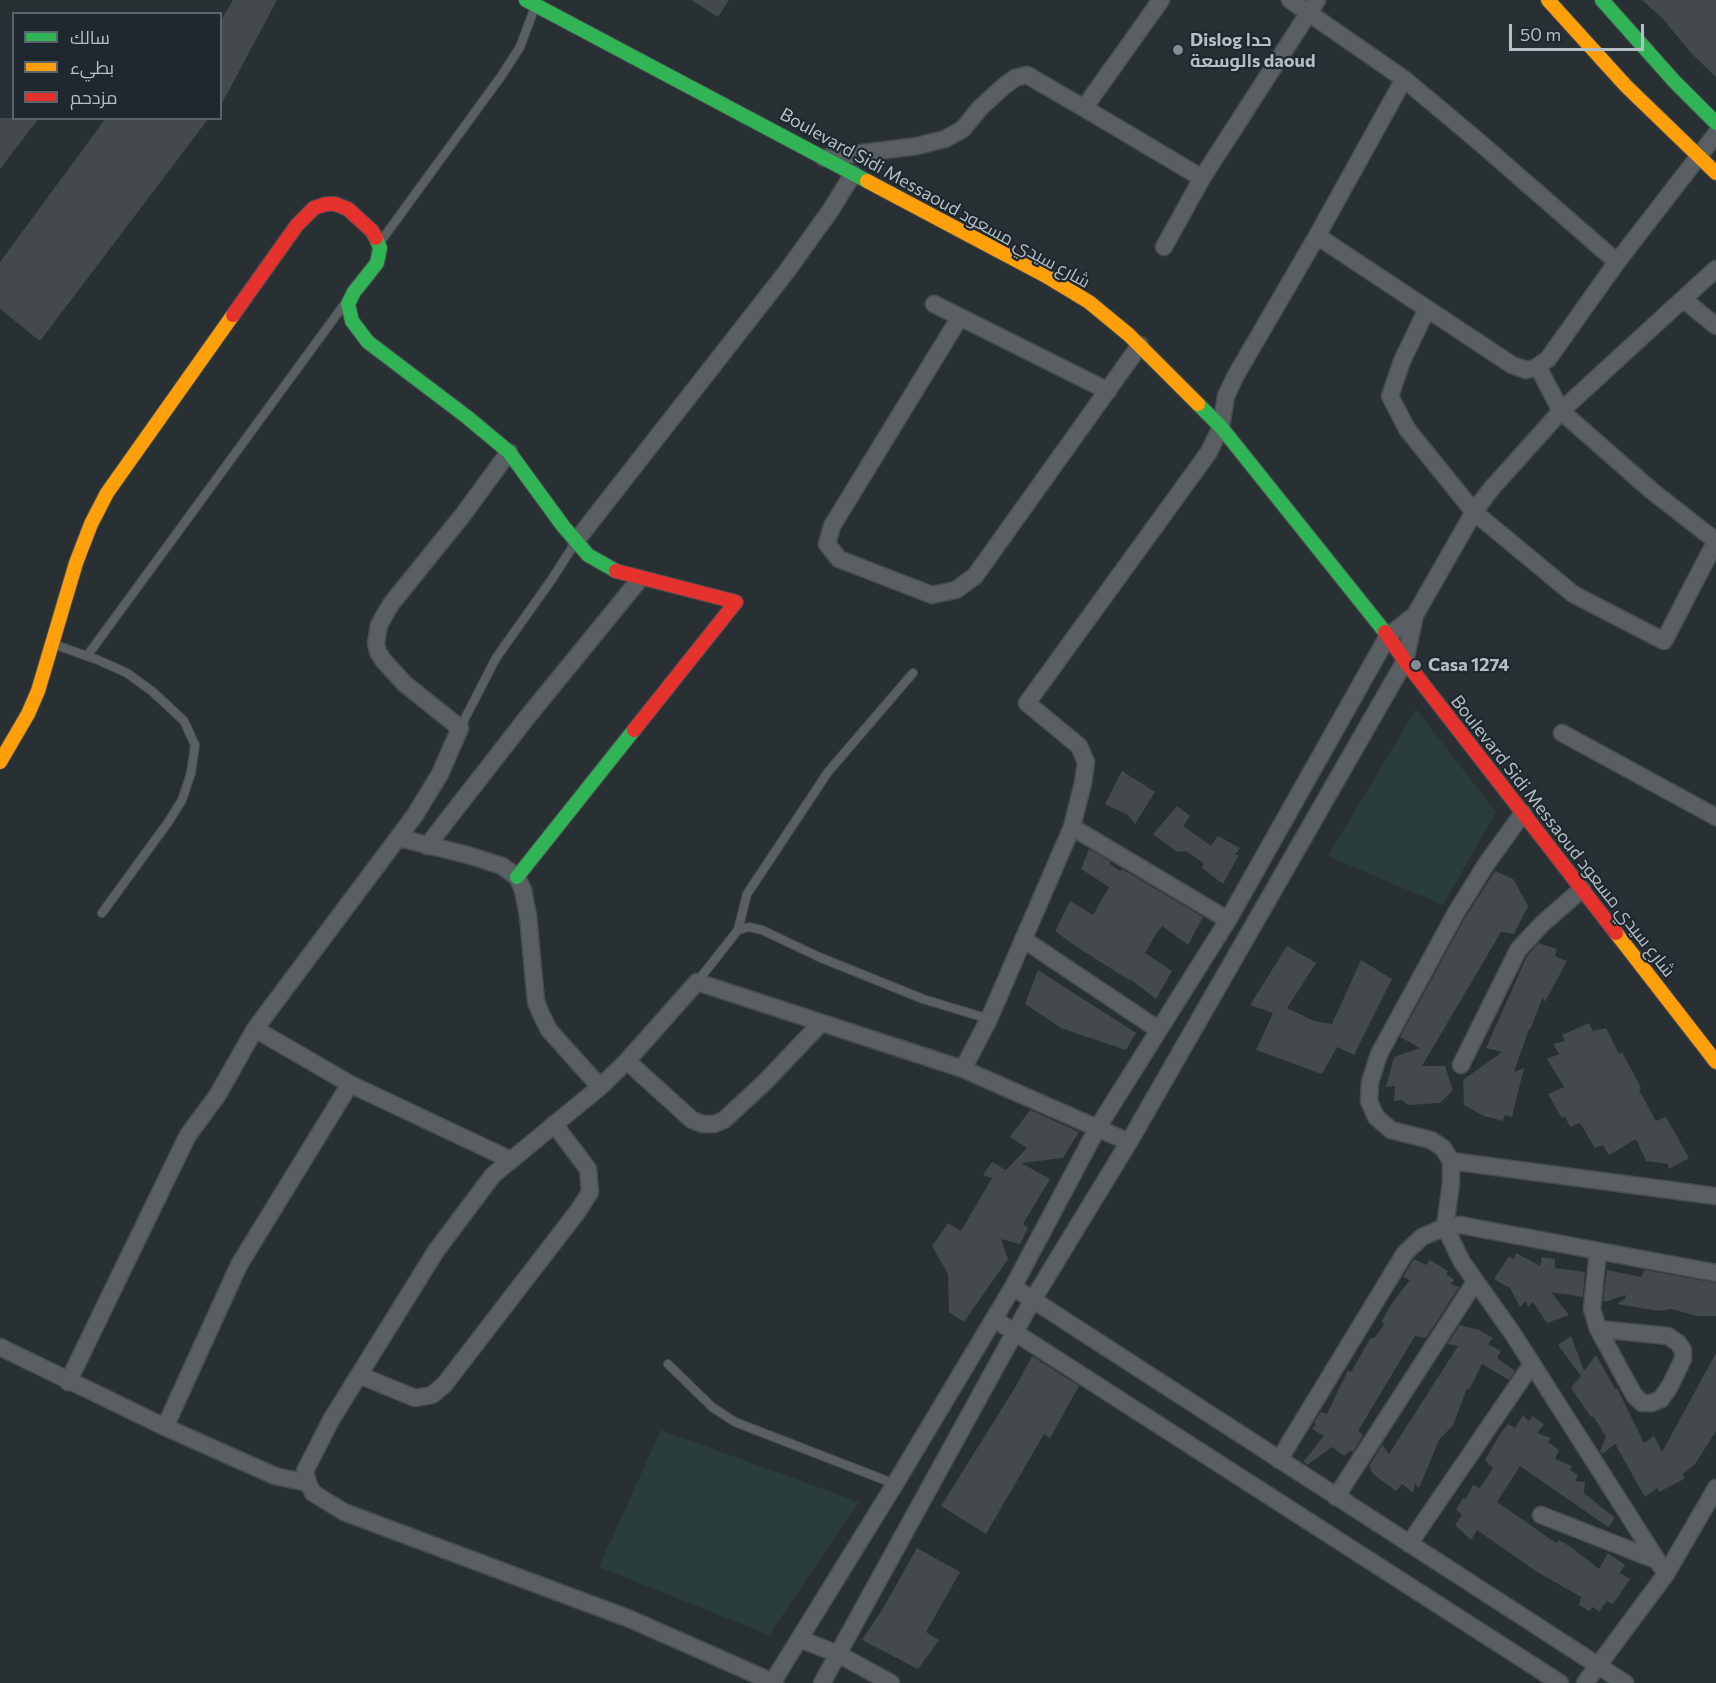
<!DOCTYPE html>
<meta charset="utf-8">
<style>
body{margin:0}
#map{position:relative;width:1716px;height:1683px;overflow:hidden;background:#293034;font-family:Commissioner,Cairo,sans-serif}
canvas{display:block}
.legend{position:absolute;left:12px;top:12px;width:210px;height:108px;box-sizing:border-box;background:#1e282e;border:2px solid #5a646a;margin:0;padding:8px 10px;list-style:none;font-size:18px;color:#b4bec5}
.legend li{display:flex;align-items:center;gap:12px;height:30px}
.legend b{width:30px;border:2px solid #5a646a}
.scale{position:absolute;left:1509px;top:24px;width:135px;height:27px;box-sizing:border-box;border:3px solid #b4bec5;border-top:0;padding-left:8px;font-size:18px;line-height:21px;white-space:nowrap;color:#b4bec5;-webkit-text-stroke:4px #1e282e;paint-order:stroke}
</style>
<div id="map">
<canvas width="1716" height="1683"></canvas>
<ul class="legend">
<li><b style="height:8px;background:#30b455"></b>سالك</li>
<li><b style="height:8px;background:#ff9f0a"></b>بطيء</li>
<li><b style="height:8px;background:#e5322d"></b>مزدحم</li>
</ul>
<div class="scale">50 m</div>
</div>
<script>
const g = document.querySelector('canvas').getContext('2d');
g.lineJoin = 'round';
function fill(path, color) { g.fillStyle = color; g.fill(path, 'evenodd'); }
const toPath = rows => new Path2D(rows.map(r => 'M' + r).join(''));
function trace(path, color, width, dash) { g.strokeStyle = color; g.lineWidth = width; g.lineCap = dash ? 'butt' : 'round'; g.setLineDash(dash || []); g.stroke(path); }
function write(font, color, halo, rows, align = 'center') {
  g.font = font + ' Commissioner,Cairo,sans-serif'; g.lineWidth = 4.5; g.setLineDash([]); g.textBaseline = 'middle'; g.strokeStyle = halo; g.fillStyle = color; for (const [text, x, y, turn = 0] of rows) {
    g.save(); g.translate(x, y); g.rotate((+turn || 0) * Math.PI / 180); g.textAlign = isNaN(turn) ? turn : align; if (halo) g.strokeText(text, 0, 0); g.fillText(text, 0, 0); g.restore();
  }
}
fill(toPath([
 [1416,709,1496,812,1443,905,1328,856],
 [661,1430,859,1502,769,1635,599,1567]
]), '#2b3d3a');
fill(toPath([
 [233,0,277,0,220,107,220,22],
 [691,0,729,0,718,17],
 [1642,0,1716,0,1716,77,1691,53,1663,19],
 [0,118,39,118,0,169],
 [106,118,209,118,40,341,0,309,0,262],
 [1122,771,1155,792,1135,824,1128,815,1105,804],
 [1177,806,1190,816,1183,826,1211,846,1218,836,1240,848,1235,855,1239,855,1223,884,1202,868,1204,863,1186,851,1177,852,1153,834],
 [1089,849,1111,862,1110,864,1120,871,1122,869,1203,917,1188,945,1162,926,1160,930,1159,929,1145,953,1172,971,1156,999,1130,979,1129,980,1074,945,1055,931,1070,901,1093,915,1109,887,1081,869],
 [1495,871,1513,879,1528,906,1514,934,1501,932,1422,1066,1445,1066,1453,1090,1440,1103,1408,1105,1402,1100,1394,1101,1395,1086,1386,1087,1394,1057,1420,1048,1400,1037,1466,916],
 [1538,943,1557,949,1555,956,1567,961,1545,1002,1543,997,1530,1030,1529,1029,1514,1072,1524,1068,1512,1117,1505,1115,1503,1121,1484,1116,1464,1105,1463,1080,1502,1052,1486,1048,1527,956],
 [1287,946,1316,963,1287,1008,1314,1021,1332,1024,1361,960,1392,979,1354,1055,1337,1047,1322,1074,1256,1050,1273,1013,1250,1005],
 [1038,970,1136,1033,1126,1050,1061,1028,1025,1004],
 [1589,1023,1593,1031,1606,1028,1619,1054,1622,1052,1641,1088,1639,1090,1656,1121,1666,1117,1689,1158,1669,1169,1668,1164,1646,1161,1636,1139,1609,1155,1603,1145,1595,1148,1580,1123,1570,1127,1565,1116,1562,1118,1548,1094,1564,1087,1547,1059,1559,1054,1553,1044,1565,1041,1562,1035],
 [1030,1110,1079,1132,1063,1158,1021,1163,1050,1179,1023,1224,1028,1228,1020,1244,1001,1239,1008,1259,964,1322,949,1312,948,1274,932,1246,948,1223,961,1231,992,1178,983,1175,992,1162,1006,1170,1027,1148,1010,1137],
 [1516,1253,1540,1266,1542,1257,1555,1259,1555,1268,1585,1272,1583,1297,1551,1292,1569,1315,1547,1323,1533,1302,1528,1307,1526,1301,1520,1307,1510,1288,1494,1279,1509,1256,1514,1259],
 [1414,1259,1426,1265,1430,1260,1448,1271,1446,1274,1454,1280,1451,1284,1459,1287,1426,1338,1415,1336,1358,1431,1363,1435,1353,1452,1350,1451,1344,1456,1332,1447,1307,1465,1304,1461,1324,1436,1312,1429,1316,1424,1314,1422,1321,1412,1327,1414,1348,1370,1351,1372,1370,1339,1375,1337,1384,1325,1382,1321,1392,1303,1410,1280,1403,1277],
 [1607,1270,1641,1277,1645,1270,1716,1283,1716,1316,1697,1316,1671,1309,1659,1311,1617,1304,1626,1298,1625,1295,1608,1301,1603,1301],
 [1460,1325,1479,1330,1493,1338,1488,1344,1501,1351,1497,1358,1515,1371,1509,1380,1482,1364,1469,1390,1467,1388,1453,1425,1439,1440,1419,1488,1415,1484,1413,1493,1402,1484,1396,1491,1373,1474,1369,1466,1382,1445,1389,1454,1458,1346,1447,1344],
 [1571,1336,1584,1371,1596,1355,1615,1389,1617,1388,1644,1443,1654,1436,1662,1452,1716,1353,1716,1431,1695,1464,1683,1474,1684,1479,1659,1492,1657,1488,1645,1497,1615,1444,1602,1454,1600,1451,1606,1437,1594,1417,1591,1417,1571,1388,1581,1376,1558,1345],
 [1032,1356,1079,1386,1050,1438,1044,1434,986,1534,941,1506,1016,1386],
 [1523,1415,1529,1421,1533,1416,1544,1425,1537,1433,1551,1438,1548,1442,1559,1450,1555,1459,1572,1466,1570,1470,1578,1475,1575,1481,1585,1482,1584,1493,1615,1518,1608,1527,1520,1466,1497,1502,1556,1543,1559,1540,1571,1547,1599,1569,1608,1553,1625,1565,1620,1573,1630,1579,1613,1604,1607,1601,1599,1612,1593,1607,1589,1611,1579,1605,1581,1597,1537,1572,1477,1530,1471,1540,1455,1525,1462,1515,1456,1510,1463,1498,1466,1499,1473,1485,1480,1488,1493,1468,1485,1460,1500,1434,1508,1424,1515,1428],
 [917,1548,960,1572,926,1632,939,1640,918,1669,862,1640,882,1610]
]), '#43494c');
const lane = toPath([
 [381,241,502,75,520,47,535,7],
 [53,644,98,660,127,673,153,692,184,721,195,745,191,773,182,800,169,821,102,913],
 [87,656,343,306],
 [460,728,496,658,552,579,575,543],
 [738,930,747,894,828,772,913,673],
 [697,982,738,930,749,927,762,930,819,957,923,999,989,1019],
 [668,1364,712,1407,735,1422,895,1484]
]);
const street = toPath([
 [1161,0,1084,108,1202,178,1317,0],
 [1290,0,1404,79,1478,141,1617,262],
 [824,158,917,146,945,139,963,129,980,108,1004,86,1015,78,1027,75,1084,108],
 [1317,236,1512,365,1526,370,1535,368,1548,359,1617,262,1716,134],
 [1164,247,1202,178],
 [1683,299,1716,269],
 [934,304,1108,391],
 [1427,309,1402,361,1390,396,1407,429,1474,512,1573,594,1664,641,1716,541],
 [960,317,832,526,827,544,839,559,932,595,956,590,975,576,1140,345],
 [1716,326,1683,299,1561,411,1652,491,1716,541],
 [576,541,787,271,830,211,853,174],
 [1562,733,1716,817],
 [1523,813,1487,863,1457,911,1379,1054,1370,1082,1369,1101,1376,1117,1391,1130,1431,1140,1443,1148,1451,1161,1451,1183,1445,1227,1462,1262,1513,1334,1666,1574],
 [1072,827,1228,920],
 [399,838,468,855,502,866,517,877,523,890,528,916,536,1002,540,1012,549,1030,600,1087],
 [427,846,529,715,640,579],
 [1023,939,1159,1030],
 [255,1029,350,1084,511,1160],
 [627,1061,692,1120,703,1124,714,1124,724,1120,765,1082,821,1023],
 [1461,1065,1518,950,1542,924,1582,889],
 [963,1069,989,1019,1072,827,1083,783,1086,762,1079,746,1027,703,1209,452,1221,427,1226,396,1236,375,1317,236,1404,79],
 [1451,1161,1716,1196],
 [1598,1251,1592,1309,1598,1329,1634,1395,1642,1403,1652,1403,1661,1399,1670,1386,1683,1359,1683,1350,1678,1343,1668,1336,1598,1329],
 [1013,1287,1625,1683],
 [994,1319,1560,1683],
 [0,1347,165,1427,275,1476,308,1483],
 [359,1375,415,1398,432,1395,444,1385,578,1211,590,1192,588,1169,554,1124],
 [68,1382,188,1135,217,1096,255,1029,415,815,440,774,460,728,405,684,383,660,378,652,376,643,379,625,391,604,462,516,509,452],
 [165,1427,239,1265,350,1084],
 [1279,1460,1405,1253,1422,1237,1445,1227,1460,1225,1716,1273],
 [1336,1497,1475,1282],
 [1541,1515,1656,1560],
 [1409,1544,1532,1364],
 [800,1639,838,1654,891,1683],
 [772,1683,895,1484,1013,1287,1098,1127,1228,920,1388,636,1415,615],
 [775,1683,630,1619,344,1512,313,1493,308,1483,305,1471,331,1420,436,1251,493,1175,600,1087,627,1061,697,982,963,1069,1129,1142],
 [822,1683,1032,1301,1129,1142,1405,661,1415,615,1474,512,1491,489,1561,411,1538,367],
 [1585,1683,1666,1574,1716,1488]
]);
const fast = toPath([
 [526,0,867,181],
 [1602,0,1674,81,1716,123],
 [376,238,380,248,377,263,354,292,348,304,352,321,368,342,467,417,509,452,563,526,588,555,616,571],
 [1198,404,1221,427,1385,632],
 [517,877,634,730]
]);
const slow = toPath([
 [1548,0,1626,86,1716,173],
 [867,181,1046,276,1089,302,1129,335,1198,404],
 [0,762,28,714,38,691,76,563,91,524,107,493,233,315],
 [1616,933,1716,1062]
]);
const jam = toPath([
 [233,315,297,225,314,208,326,204,335,204,348,209,372,231,376,238],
 [616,571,736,602,634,730],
 [1385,632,1405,661,1616,933]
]);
trace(lane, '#474c4f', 10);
trace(street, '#474c4f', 19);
trace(fast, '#474c4f', 16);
trace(slow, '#474c4f', 16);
trace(jam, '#474c4f', 16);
trace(lane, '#595f63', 8);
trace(street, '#595f63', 16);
trace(fast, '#30b455', 14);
trace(slow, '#ff9f0a', 14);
trace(jam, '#e5322d', 14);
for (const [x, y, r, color] of [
 [1178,50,6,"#838c92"],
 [1416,665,6,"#838c92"]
]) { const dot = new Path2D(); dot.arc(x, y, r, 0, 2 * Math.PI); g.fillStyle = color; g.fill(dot); trace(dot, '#1e282e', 2); }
write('bold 18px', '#b4bec5', '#1e282e', [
 ["Dislog حدا",1190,40],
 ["الوسعةs daoud",1190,61],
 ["Casa 1274",1428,665]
], 'left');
write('18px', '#b4bec5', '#1e282e', [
 ["Boulevard Sidi Messaoud شارع سيدي مسعود",935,198,29],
 ["Boulevard Sidi Messaoud شارع سيدي مسعود",1563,836,52]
]);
</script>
